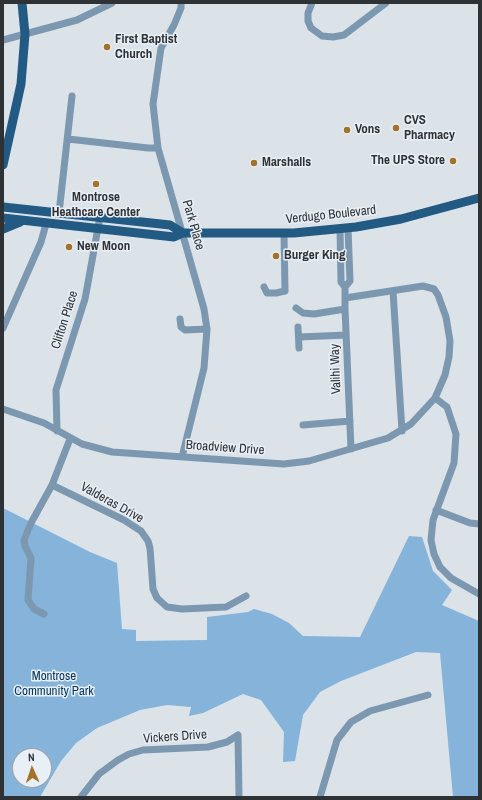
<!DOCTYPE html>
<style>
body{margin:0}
#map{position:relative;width:482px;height:800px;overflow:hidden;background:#dbe2e8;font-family:"Archivo Narrow",sans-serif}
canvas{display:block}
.frame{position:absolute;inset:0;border:4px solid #2f3234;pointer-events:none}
.north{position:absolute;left:12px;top:748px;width:40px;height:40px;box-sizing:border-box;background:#e8eff6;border:1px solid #9ea3a8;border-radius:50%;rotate:357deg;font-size:11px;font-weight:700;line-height:16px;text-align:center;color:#2f3234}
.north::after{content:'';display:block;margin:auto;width:14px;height:18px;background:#a47329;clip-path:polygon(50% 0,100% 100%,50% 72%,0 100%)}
</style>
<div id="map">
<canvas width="482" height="800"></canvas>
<div class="frame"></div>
<div class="north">N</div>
</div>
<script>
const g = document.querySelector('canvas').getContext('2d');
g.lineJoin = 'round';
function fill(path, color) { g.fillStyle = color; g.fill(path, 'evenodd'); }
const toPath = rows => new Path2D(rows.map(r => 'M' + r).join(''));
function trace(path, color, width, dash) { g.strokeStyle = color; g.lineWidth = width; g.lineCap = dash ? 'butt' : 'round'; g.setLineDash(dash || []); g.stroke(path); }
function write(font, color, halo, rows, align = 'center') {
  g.font = font + ' "Archivo Narrow",sans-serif'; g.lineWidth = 3; g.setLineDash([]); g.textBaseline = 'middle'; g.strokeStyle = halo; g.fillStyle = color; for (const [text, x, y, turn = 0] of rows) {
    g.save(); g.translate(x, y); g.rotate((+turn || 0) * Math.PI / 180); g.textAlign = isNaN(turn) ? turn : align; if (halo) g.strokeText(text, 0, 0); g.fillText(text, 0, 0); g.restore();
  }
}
fill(toPath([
 [3,508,90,552,117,563,122,629,136,630,136,641,207,640,207,617,248,612,254,609,272,614,289,623,303,636,360,637,409,536,422,537,433,571,452,590,442,605,479,621,479,797,453,797,440,653,416,652,341,681,320,692,303,715,295,761,283,762,284,732,261,700,243,694,203,713,189,716,191,707,167,705,140,710,97,728,76,743,61,761,40,797,3,797],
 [20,756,44,756,44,780,20,780]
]), '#85b3da');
trace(toPath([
 [181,3,181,8,174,25,161,48,153,104,158,148,204,309,207,329,204,368,182,457],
 [312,3,308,13,308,21,311,28,322,36,333,37,344,35,386,3],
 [3,40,77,20,112,3],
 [68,139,148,148,158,148],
 [59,213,72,96],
 [348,228,350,281,345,287,345,309,351,449],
 [340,229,341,282,345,287],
 [264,287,267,293,276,293,285,291,284,234],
 [393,291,402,431],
 [345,298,423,286,434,289,438,295,446,317,450,341,449,357,445,375,435,398,447,407,456,434,454,463,433,520,431,540,434,554,440,567,451,578,479,594],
 [296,308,303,313,314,314,345,309],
 [180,319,181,327,185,330,207,329],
 [298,327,299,348],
 [3,328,41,242,46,224],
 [299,337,346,335],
 [3,409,44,423,82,444,112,452,284,464,309,461,388,438,411,424,435,398],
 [303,425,350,421],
 [57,431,56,390,85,299,100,217],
 [52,485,124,520,141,531,148,541,150,548,153,589,157,598,167,607,182,609,226,607,246,596],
 [436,510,470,523,479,524],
 [44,614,34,609,28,600,31,558,25,546,24,540,31,523,52,485,70,439],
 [81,797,99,774,118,760,129,754,143,750,208,747,227,742,238,735,239,797],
 [320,797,337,740,351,722,370,711,428,695]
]), '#7c98b0', 7);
trace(toPath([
 [3,165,21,84,25,34,22,3],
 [3,207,170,225,183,233],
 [3,218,174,237,183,233,294,233,356,227,401,219,479,198],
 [3,229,20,222]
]), '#225a84', 9);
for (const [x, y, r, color] of [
 [107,47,4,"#a47329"],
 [396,128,4,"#a47329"],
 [347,130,4,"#a47329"],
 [453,161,4,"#a47329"],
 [254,163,4,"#a47329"],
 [96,184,4,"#a47329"],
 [69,247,4,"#a47329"],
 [276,256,4,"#a47329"]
]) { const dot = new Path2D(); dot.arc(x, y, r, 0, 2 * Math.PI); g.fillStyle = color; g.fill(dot); trace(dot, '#e8eff6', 1.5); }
write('bold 13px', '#2f3234', '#e8eff6', [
 ["First Baptist",115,40],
 ["Church",115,55],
 ["CVS",404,121],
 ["Pharmacy",404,136],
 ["Vons",355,130],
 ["The UPS Store",445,161,"right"],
 ["Marshalls",262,163],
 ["Montrose",96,198,"center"],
 ["Heathcare Center",96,213,"center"],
 ["New Moon",77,247],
 ["Burger King",284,256]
], 'left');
write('13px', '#2f3234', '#e8eff6', [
 ["Verdugo Boulevard",331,215,-6],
 ["Park Place",193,225,74],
 ["Clifton Place",65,320,-72],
 ["Valihi Way",336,369,-92],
 ["Broadview Drive",225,448,4],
 ["Valderas Drive",112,503,29],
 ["Vickers Drive",175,737,-4]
]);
write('13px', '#003659', '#e8eff6', [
 ["Montrose",54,677],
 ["Community Park",54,692]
]);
</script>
